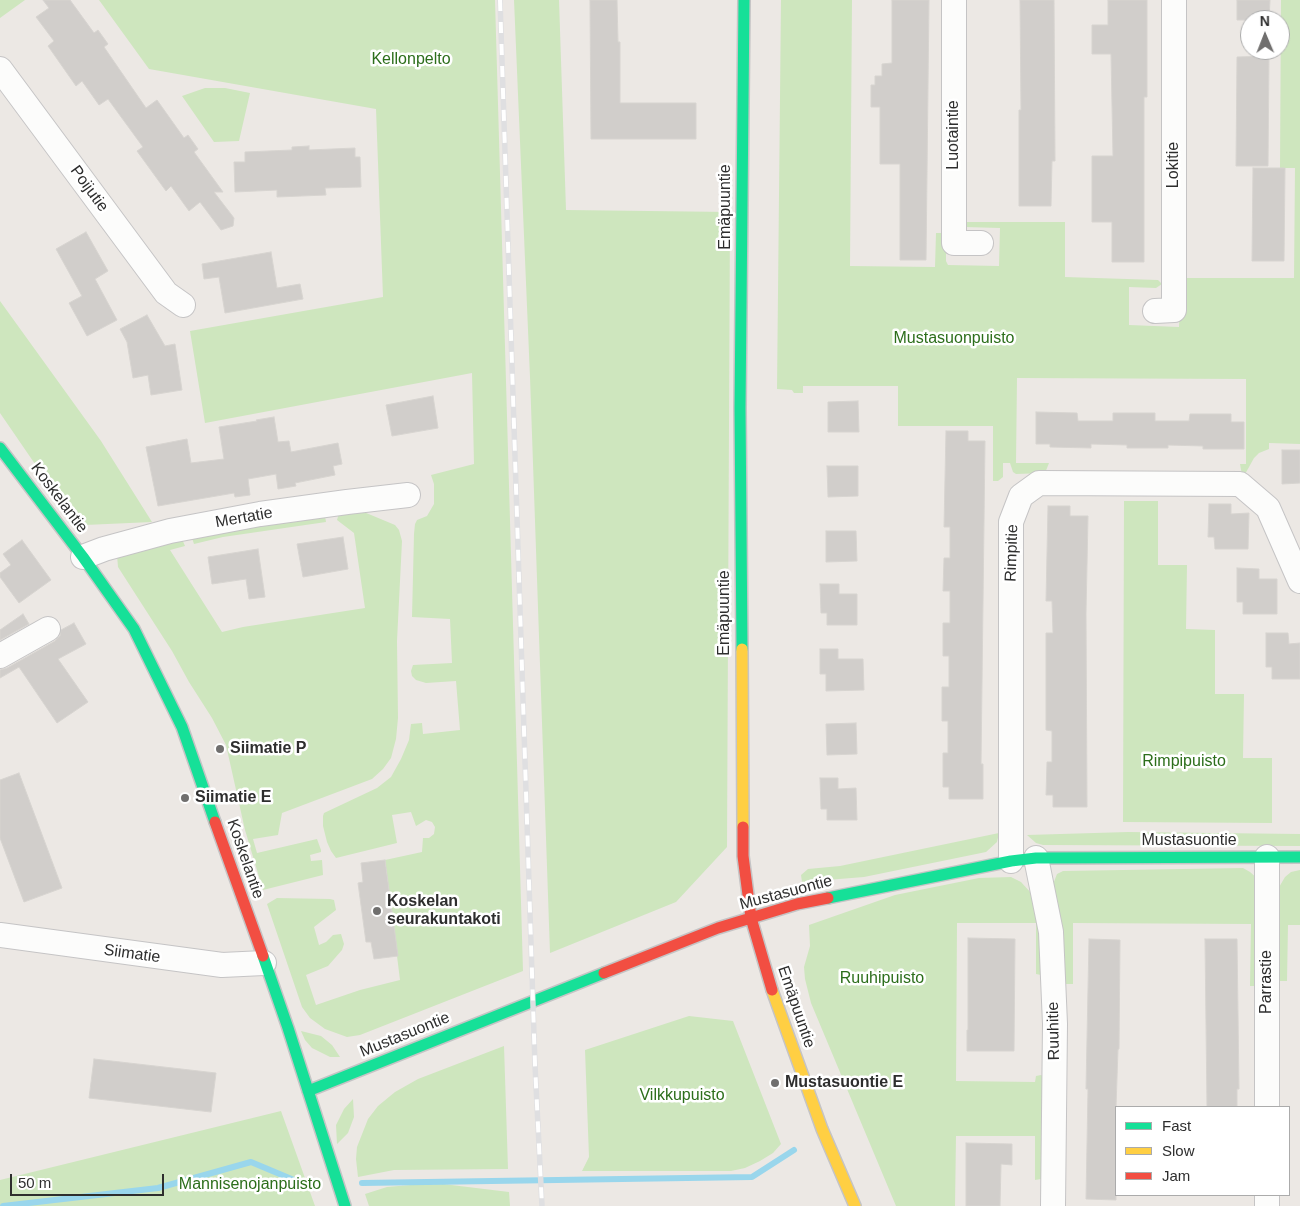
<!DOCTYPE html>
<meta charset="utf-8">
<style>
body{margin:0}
#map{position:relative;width:1300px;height:1206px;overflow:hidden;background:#ece8e4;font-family:Helvetica,sans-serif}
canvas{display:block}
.legend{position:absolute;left:1115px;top:1106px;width:175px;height:90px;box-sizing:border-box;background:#fff;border:1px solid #ababab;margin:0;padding:6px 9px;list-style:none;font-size:15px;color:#2e2e2e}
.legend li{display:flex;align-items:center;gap:10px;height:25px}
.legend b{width:25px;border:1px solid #ababab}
.north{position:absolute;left:1240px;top:10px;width:50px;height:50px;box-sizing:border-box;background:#fff;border:1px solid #ababab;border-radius:50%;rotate:359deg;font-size:14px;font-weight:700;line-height:20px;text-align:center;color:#2e2e2e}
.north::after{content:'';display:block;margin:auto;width:18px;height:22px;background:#706f6e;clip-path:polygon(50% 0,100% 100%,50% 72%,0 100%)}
.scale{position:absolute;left:10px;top:1174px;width:154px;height:22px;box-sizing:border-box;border:2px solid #2e2e2e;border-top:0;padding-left:6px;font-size:15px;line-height:18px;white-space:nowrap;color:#2e2e2e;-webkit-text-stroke:4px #fff;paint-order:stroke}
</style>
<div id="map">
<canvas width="1300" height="1206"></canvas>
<ul class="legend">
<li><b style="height:6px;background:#16e098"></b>Fast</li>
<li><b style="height:6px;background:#ffcf43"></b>Slow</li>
<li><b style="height:6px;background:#f24e42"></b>Jam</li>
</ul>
<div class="north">N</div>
<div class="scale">50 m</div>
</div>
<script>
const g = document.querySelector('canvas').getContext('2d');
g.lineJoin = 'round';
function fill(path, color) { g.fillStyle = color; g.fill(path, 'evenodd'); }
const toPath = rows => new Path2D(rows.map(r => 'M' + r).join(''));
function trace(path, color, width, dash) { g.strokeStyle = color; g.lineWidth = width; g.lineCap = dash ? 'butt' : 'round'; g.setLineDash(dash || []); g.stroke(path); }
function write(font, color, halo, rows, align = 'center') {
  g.font = font + ' Helvetica,sans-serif'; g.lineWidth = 5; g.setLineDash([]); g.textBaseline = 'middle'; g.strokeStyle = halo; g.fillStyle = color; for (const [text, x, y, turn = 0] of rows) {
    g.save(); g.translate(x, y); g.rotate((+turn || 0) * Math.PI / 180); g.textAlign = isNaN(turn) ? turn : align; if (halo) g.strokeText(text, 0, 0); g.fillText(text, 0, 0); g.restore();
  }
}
fill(toPath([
 [0,0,25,0,0,18],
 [99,0,495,0,523,971,360,1035,347,1037,325,1029,310,1018,302,1007,267,904,277,898,330,899,334,900,336,910,314,927,319,945,326,942,333,935,341,934,344,944,342,950,328,966,306,975,316,1005,360,990,400,980,385,860,422,852,423,838,429,838,434,834,435,827,432,822,426,820,416,826,411,812,392,815,397,843,336,858,331,851,327,842,323,826,323,816,324,813,377,788,391,777,401,759,409,740,411,724,422,723,423,734,460,730,456,681,426,683,416,680,412,676,411,671,413,665,452,663,450,619,412,617,414,534,415,524,417,520,427,516,434,504,434,484,431,475,474,464,472,373,205,423,190,331,383,297,376,109,149,69],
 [514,0,559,0,566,210,730,212,727,847,676,902,550,953,530,377],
 [781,0,852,0,850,266,935,267,936,233,946,233,946,261,948,265,999,266,1000,228,965,227,964,222,1065,222,1065,277,1158,280,1162,284,1156,288,1129,287,1129,325,1179,327,1181,281,1184,278,1294,278,1295,168,1280,168,1281,0,1300,0,1300,444,1269,443,1269,449,1259,453,1254,458,1244,476,1242,475,1240,464,1246,464,1246,379,1017,378,1016,463,1049,463,1045,473,1016,474,1013,472,1010,463,1003,463,1003,477,998,481,993,481,993,426,898,426,898,386,803,386,803,393,794,393,792,390,777,389],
 [205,88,225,88,250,93,239,141,214,142,182,96],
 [0,301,101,441,152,522,85,525,35,464,0,413],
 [1124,501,1158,501,1158,565,1187,565,1186,629,1215,630,1215,694,1244,694,1243,758,1272,758,1272,823,1123,822],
 [340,510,359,510,395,525,399,530,402,541,397,641,398,718,396,739,391,758,383,769,372,779,282,813,278,835,253,839,257,853,317,839,321,850,321,852,310,855,311,861,322,860,323,875,263,890,245,830,226,745,212,718,189,682,172,651,118,567,117,555,182,539,185,546,170,550,222,632,243,627,365,608,354,533,337,520],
 [325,516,326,522,223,537,194,544,192,538,194,534],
 [1128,832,1300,834,1300,846,1043,845,1036,843,1027,835],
 [999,833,997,842,986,852,864,877,802,882,801,875,808,869,840,866],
 [1243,868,1250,872,1258,879,1259,986,1250,986,1251,924,1073,923,1073,984,1064,984,1052,887,1057,874,1063,871],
 [1300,870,1300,925,1288,925,1287,981,1280,981,1278,978,1278,889,1285,877,1291,872],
 [1011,877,1021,882,1032,894,1040,912,1041,975,1036,974,1036,923,957,923,956,1081,1035,1082,1036,1076,1041,1075,1047,1079,1046,1176,1041,1179,1035,1180,1035,1136,956,1136,955,1206,896,1206,811,1003,805,979,804,967,810,946,809,925,895,895,979,878],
 [689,1016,733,1021,781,1144,773,1153,760,1161,745,1168,731,1171,582,1171,589,1157,585,1050],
 [301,1031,321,1036,332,1045,340,1057,330,1057,312,1048,305,1040],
 [504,1046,508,1169,394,1170,358,1177,356,1159,357,1147,368,1119,378,1106,395,1092,418,1079],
 [353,1099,354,1117,348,1133,337,1144,336,1125,344,1109],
 [281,1111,315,1206,0,1206,0,1180],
 [443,1184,509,1192,510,1206,369,1206,365,1194,387,1187,410,1185]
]), '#cee6be');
trace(toPath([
 [362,1183,752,1177,794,1150],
 [3,1206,158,1188,251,1162,313,1188]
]), '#99d6ec', 6);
const building = toPath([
 [43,0,70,0,94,33,98,30,108,44,104,47,146,108,157,100,184,138,188,135,198,149,194,152,223,192,214,192,234,218,233,226,221,230,200,202,189,211,171,186,166,191,137,151,143,147,108,99,99,105,82,81,76,86,48,46,54,41,36,17,49,8,43,0],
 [590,0,617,0,618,42,620,42,620,103,696,103,696,139,591,139,590,0],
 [892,0,929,0,926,260,900,260,900,164,880,164,880,107,871,107,871,85,875,85,875,76,882,76,882,64,892,63,892,0],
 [1020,0,1054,0,1055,161,1052,161,1051,206,1019,206,1019,110,1021,110,1020,0],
 [1108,0,1147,0,1147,97,1144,97,1144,262,1112,262,1112,222,1092,222,1092,156,1113,156,1111,54,1092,54,1092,25,1108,25,1108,0],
 [1237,0,1270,0,1269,20,1237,20,1237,0],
 [1269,56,1268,166,1236,166,1237,57,1269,56],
 [309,146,309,150,355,148,355,157,360,157,361,187,325,188,326,195,277,197,277,190,235,192,234,162,245,162,245,152,292,150,292,147,309,146],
 [1253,168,1285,168,1284,261,1252,261,1253,168],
 [86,232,108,271,95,279,117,320,87,336,69,303,82,296,56,249,86,232],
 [271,252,277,288,300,284,303,299,225,313,219,277,204,279,202,264,271,252],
 [147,315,165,346,175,344,182,390,151,395,148,375,133,378,127,342,120,329,147,315],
 [433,396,438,428,392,436,386,405,433,396],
 [858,401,859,432,828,432,828,402,858,401],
 [1036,412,1077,413,1078,421,1113,421,1113,413,1155,413,1155,421,1189,421,1190,414,1231,414,1231,422,1244,422,1244,449,1203,449,1203,446,1168,445,1168,448,1127,448,1127,445,1091,444,1091,448,1050,447,1050,444,1036,444,1036,412],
 [274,417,278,442,289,441,291,452,338,443,342,464,333,466,335,475,295,483,296,486,278,489,276,474,248,479,250,495,235,497,234,493,158,506,146,447,187,439,191,463,224,459,219,427,257,421,256,420,274,417],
 [946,431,968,431,968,441,985,441,981,764,983,764,983,799,949,799,949,787,943,787,943,753,948,753,948,721,942,721,942,687,949,687,949,656,943,656,943,623,950,623,950,591,943,591,944,558,950,558,950,527,944,527,946,431],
 [1282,450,1300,450,1300,483,1282,484,1282,450],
 [827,466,858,466,858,496,828,497,827,466],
 [1209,504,1231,504,1231,514,1249,513,1248,549,1215,549,1214,537,1208,537,1209,504],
 [1048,506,1070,506,1070,516,1088,516,1086,613,1087,807,1053,807,1053,795,1046,795,1047,762,1052,762,1052,731,1046,730,1046,633,1053,633,1052,601,1046,601,1048,506],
 [826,531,856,531,857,561,826,562,826,531],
 [343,537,348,569,303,577,297,544,343,537],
 [22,540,51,580,19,603,0,577,0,573,11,565,3,554,22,540],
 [258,549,265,597,249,599,246,579,212,584,208,557,258,549],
 [1237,568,1259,569,1259,579,1277,579,1277,614,1243,614,1243,602,1237,602,1237,568],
 [820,584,839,584,839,594,857,594,857,625,827,625,827,613,821,613,820,584],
 [23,614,29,624,0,640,0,630,23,614],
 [74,623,86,644,58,659,88,702,57,723,19,667,0,678,0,670,7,668,55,641,60,636,61,630,74,623],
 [1266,633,1288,633,1289,644,1300,643,1300,679,1272,679,1272,667,1266,667,1266,633],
 [820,649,838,649,838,659,863,659,864,690,826,691,826,674,820,674,820,649],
 [856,723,857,754,827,755,826,724,856,723],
 [19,773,62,888,24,902,0,838,0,780,19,773],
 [820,778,838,778,838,789,856,788,857,820,827,820,827,809,821,809,820,778],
 [385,860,398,956,374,959,371,942,366,942,358,883,363,882,361,863,385,860],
 [968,938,1015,939,1014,1051,967,1051,967,1030,968,1030,968,938],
 [1089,939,1120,940,1119,1049,1118,1049,1116,1107,1116,1200,1086,1199,1088,1089,1086,1089,1089,939],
 [1205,939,1237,939,1239,1089,1237,1089,1237,1107,1207,1107,1205,939],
 [94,1059,216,1073,211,1112,89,1098,94,1059],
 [966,1143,1012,1144,1012,1165,1001,1164,1000,1206,966,1206,966,1143]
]);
fill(building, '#d1cecb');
trace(building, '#d7d4d0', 1);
const street = toPath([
 [954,0,954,243,981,243],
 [0,69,166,293,183,305],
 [1155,311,1174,310,1174,0],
 [83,557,104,549,170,531,260,514,347,502,408,495],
 [0,656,48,629],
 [1267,857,1267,1107],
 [1036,858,1051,932,1055,1024,1053,1206],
 [1011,861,1011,522,1021,496,1039,483,1240,484,1268,508,1300,581],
 [0,935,222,965,264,963],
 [1267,1195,1267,1206]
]);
const fast = toPath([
 [0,448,83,557,134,629,182,727,215,822],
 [742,649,740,408,744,0],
 [828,898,1011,861,1036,858,1300,857],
 [263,956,288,1028,345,1206],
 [308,1091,604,973]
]);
const slow = toPath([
 [742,649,743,827],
 [772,990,822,1129,855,1206]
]);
const jam = toPath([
 [215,822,263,956],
 [743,827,743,856,751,918,772,990],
 [604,973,718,928,797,904,828,898]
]);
trace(street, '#c5c4c5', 26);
trace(fast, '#c5c4c5', 14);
trace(slow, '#c5c4c5', 14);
trace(jam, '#c5c4c5', 14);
trace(street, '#fcfcfb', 24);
trace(fast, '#16e098', 11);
trace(slow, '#ffcf43', 11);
trace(jam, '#f24e42', 11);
const rail = toPath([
 [500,0,535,1065,542,1206]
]);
trace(rail, '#dfdfe1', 5.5);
trace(rail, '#fff', 4, [11]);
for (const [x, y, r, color] of [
 [220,749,5,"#706f6e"],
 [185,798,5,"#706f6e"],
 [377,911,5,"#706f6e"],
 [775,1083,5,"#706f6e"]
]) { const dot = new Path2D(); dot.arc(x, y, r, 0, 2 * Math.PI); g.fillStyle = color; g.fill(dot); trace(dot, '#fff', 2); }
write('16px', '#2c6e1b', '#fff', [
 ["Kellonpelto",411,60],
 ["Mustasuonpuisto",954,339],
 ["Rimpipuisto",1184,762],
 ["Ruuhipuisto",882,979],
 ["Vilkkupuisto",682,1096],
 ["Mannisenojanpuisto",250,1185]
]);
write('16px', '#2e2e2e', '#fff', [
 ["Luotaintie",954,135,-90],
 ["Lokitie",1174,165,-90],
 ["Poijutie",89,189,54],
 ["Emäpuuntie",726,207,-90],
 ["Koskelantie",59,498,53],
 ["Mertatie",244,518,-10],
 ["Rimpitie",1012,553,-88],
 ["Emäpuuntie",725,613,-90],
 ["Mustasuontie",1189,841],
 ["Koskelantie",245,859,71],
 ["Mustasuontie",786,893,-15],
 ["Siimatie",132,954,8],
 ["Parrastie",1267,982,-90],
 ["Emäpuuntie",796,1007,71],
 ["Ruuhitie",1054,1031,-91],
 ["Mustasuontie",405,1035,-22]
]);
write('bold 16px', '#2e2e2e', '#fff', [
 ["Siimatie P",230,749],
 ["Siimatie E",195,798],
 ["Koskelan",387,902],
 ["seurakuntakoti",387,920],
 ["Mustasuontie E",785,1083]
], 'left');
</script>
